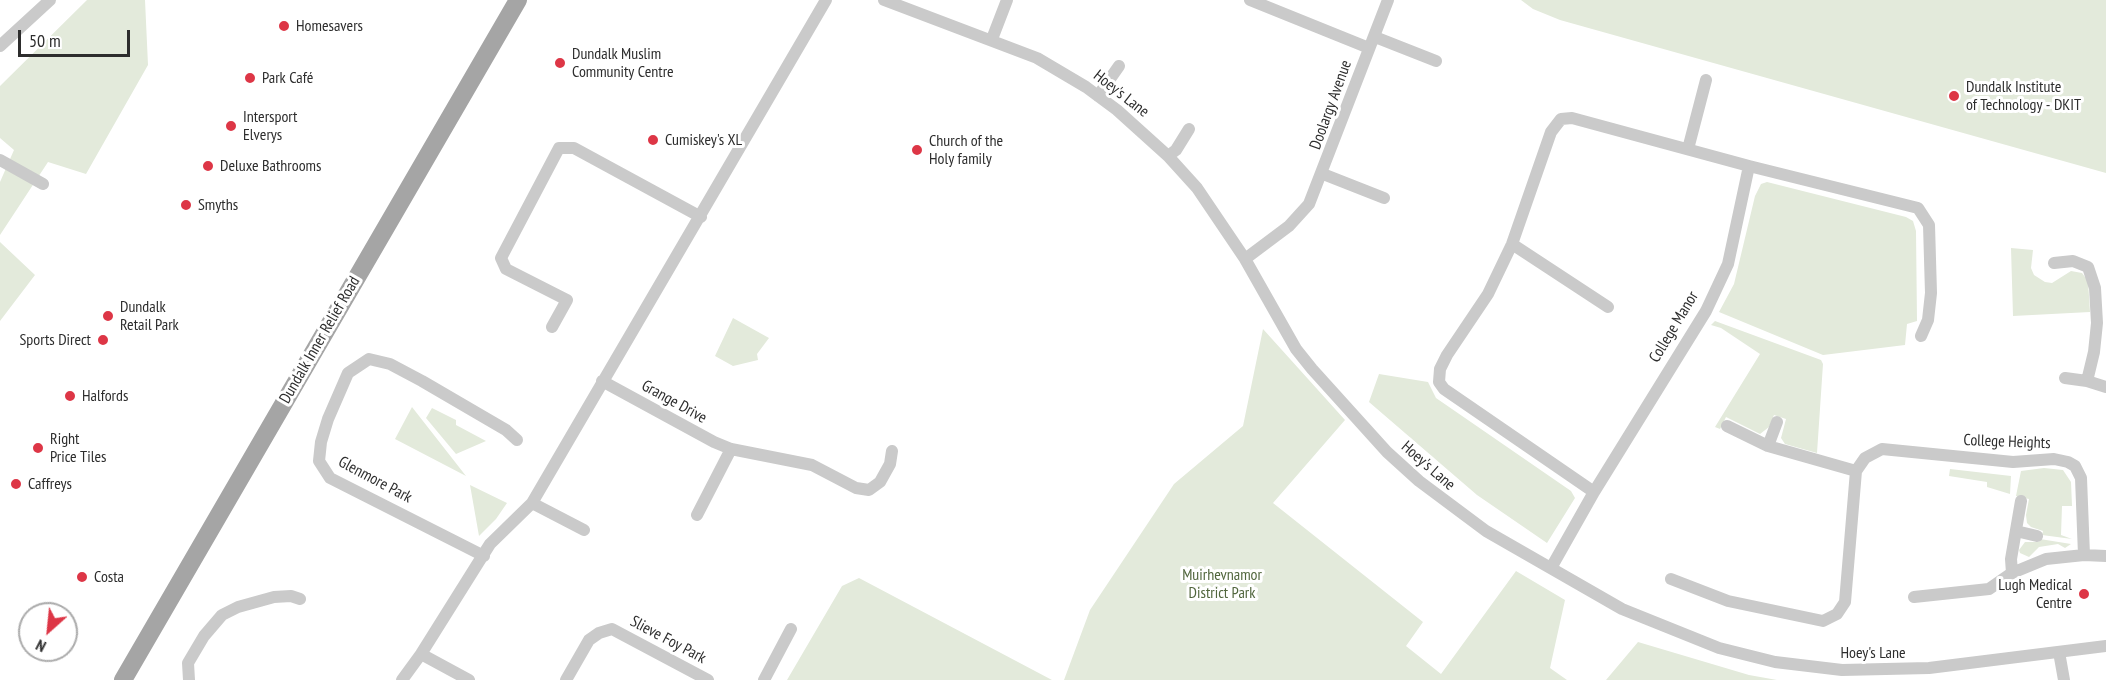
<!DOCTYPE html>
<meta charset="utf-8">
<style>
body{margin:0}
#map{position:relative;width:2106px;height:680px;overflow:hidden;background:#fff;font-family:"PT Sans Narrow",sans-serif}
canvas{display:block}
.north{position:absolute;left:18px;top:602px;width:60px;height:60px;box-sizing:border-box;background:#fff;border:2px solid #ababab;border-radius:50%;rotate:207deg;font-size:16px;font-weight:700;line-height:24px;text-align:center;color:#2d2d2d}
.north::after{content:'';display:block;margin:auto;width:21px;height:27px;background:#dd3646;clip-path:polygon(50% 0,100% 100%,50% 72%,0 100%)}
.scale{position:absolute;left:18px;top:30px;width:112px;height:27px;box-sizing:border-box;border:3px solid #2d2d2d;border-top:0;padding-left:8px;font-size:18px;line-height:21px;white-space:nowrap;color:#2d2d2d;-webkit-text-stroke:4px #fff;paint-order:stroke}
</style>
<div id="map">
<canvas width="2106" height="680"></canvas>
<div class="north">N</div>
<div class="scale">50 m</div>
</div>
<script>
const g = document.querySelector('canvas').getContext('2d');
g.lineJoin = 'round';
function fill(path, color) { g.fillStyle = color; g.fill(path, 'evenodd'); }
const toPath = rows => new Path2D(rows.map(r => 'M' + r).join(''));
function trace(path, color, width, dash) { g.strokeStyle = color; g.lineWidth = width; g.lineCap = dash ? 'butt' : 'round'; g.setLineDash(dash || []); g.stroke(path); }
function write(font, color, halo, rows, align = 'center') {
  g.font = font + ' "PT Sans Narrow",sans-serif'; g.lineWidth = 6; g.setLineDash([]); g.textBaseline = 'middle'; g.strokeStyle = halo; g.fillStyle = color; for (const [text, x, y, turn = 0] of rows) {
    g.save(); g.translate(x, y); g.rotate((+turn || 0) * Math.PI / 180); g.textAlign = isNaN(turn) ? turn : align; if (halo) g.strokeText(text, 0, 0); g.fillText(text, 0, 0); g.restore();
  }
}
fill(toPath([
 [87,0,145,0,148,65,86,174,48,162,0,235,0,182,14,150,0,138,0,86],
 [1521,0,2106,0,2106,173,1560,20,1533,9],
 [1767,182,1906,217,1913,221,1916,231,1917,321,1907,324,1905,345,1823,355,1719,312,1734,284,1755,196,1761,184],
 [0,242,35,275,0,321],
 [2011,248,2033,250,2031,268,2034,275,2045,282,2052,283,2071,271,2082,273,2088,281,2090,312,2013,316],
 [733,318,769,338,757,354,758,360,733,366,715,356],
 [1715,321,1821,360,1823,364,1817,453,1785,444,1781,438,1786,419,1774,415,1769,427,1760,434,1726,417,1720,429,1715,427,1760,354,1721,328,1711,325],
 [1263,329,1345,420,1273,503,1423,622,1406,646,1441,674,1516,571,1565,600,1550,668,1567,680,1064,680,1090,610,1174,484,1243,426],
 [1379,374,1428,382,1436,398,1571,491,1575,498,1547,543,1477,495,1369,402],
 [412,407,466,476,395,439],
 [432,408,456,420,456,425,486,441,456,454,426,418],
 [2044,468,2063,470,2071,482,2072,506,2062,506,2061,535,2072,539,2042,535,2043,531,2031,527,2027,523,2026,515,2029,499,2016,496,2021,471],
 [1950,469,2011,476,2010,494,1987,487,1987,482,1949,476],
 [470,485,507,503,496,519,479,536],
 [2040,539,2071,544,2065,548,2058,544,2039,547,2029,557,2020,553,2019,550,2025,542,2039,542],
 [859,578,1052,680,787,680,842,586],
 [1638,642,1749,675,1777,680,1606,680]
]), '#e3eadb');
trace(toPath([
 [884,0,1037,58,1086,87,1117,110,1168,156,1197,188,1245,259,1296,349,1312,369,1387,452,1419,481,1486,531,1622,609,1719,648,1775,662,1842,670,1929,668,2106,646],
 [1250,0,1369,48],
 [1375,37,1436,61],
 [992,39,1007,0],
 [0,46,50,0],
 [1098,96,1119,66],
 [1688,149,1706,80],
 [1168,156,1176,150,1189,129],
 [0,160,43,184],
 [1323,174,1384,198],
 [1512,244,1608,307],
 [1245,259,1289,226,1309,204,1388,0],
 [2054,263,2073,261,2088,267,2095,288,2097,323,2094,352,2087,381,2106,387],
 [552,327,567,300,506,269,501,258,559,148,574,148,701,217],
 [2065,378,2087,381],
 [602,381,714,442,731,449,812,465,856,488,869,490,880,482,890,464,892,451],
 [1768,446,1777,422],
 [1856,471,1865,458,1882,449,2013,462,2054,459,2068,462,2075,466,2081,478,2084,555],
 [1594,492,1444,389,1439,382,1440,369,1447,355,1488,294,1512,244,1551,132,1561,119,1572,118,1749,166],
 [532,503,584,530],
 [697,515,731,449],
 [2016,531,2037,536],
 [484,556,330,478,319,461,321,442,328,419,348,373,369,359,390,364,422,381,506,430,517,440],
 [1551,568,1594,492,1706,311,1728,264,1749,166,1918,208,1929,225,1931,293,1928,320,1921,336],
 [2012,573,2011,559,2021,501],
 [1671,579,1728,601,1823,621,1837,614,1845,602,1856,471,1768,446,1727,426],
 [1914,597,1989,589,2012,573,2046,559,2084,555,2106,556],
 [2059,652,2064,680],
 [421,654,469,680],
 [189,680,188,663,204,636,222,615,238,607,274,597,291,596,300,599],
 [402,680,421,654,490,544,532,503,826,0],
 [566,680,589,640,599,633,612,629,708,680],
 [764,680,791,629]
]), '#cacaca', 12);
trace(toPath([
 [123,680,518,0]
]), '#a5a5a5', 18);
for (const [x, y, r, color] of [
 [284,26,6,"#dd3646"],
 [560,63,6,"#dd3646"],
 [250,78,6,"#dd3646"],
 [1954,96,6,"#dd3646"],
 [231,126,6,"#dd3646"],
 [653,140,6,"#dd3646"],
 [917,150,6,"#dd3646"],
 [208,166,6,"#dd3646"],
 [186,205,6,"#dd3646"],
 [108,316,6,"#dd3646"],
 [103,340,6,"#dd3646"],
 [70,396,6,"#dd3646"],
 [38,448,6,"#dd3646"],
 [16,484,6,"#dd3646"],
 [82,577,6,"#dd3646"],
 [2084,594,6,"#dd3646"]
]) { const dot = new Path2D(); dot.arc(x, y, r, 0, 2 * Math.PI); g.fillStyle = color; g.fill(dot); trace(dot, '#fff', 2); }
write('16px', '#2d2d2d', '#fff', [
 ["Homesavers",296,26],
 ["Dundalk Muslim",572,54],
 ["Community Centre",572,72],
 ["Park Café",262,78],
 ["Dundalk Institute",1966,87],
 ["of Technology - DKIT",1966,105],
 ["Intersport",243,117],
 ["Elverys",243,135],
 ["Cumiskey's XL",665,140],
 ["Church of the",929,141],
 ["Holy family",929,159],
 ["Deluxe Bathrooms",220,166],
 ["Smyths",198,205],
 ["Dundalk",120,307],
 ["Retail Park",120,325],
 ["Sports Direct",91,340,"right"],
 ["Halfords",82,396],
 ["Right",50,439],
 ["Price Tiles",50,457],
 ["Caffreys",28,484],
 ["Costa",94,577],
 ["Lugh Medical",2072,585,"right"],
 ["Centre",2072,603,"right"]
], 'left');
write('16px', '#2d2d2d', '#fff', [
 ["Hoey's Lane",1121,94,38],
 ["Doolargy Avenue",1331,105,-70],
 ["College Manor",1674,327,-59],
 ["Dundalk Inner Relief Road",320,340,-60],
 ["Grange Drive",674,402,29],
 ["College Heights",2007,442,2],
 ["Hoey's Lane",1428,466,41],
 ["Glenmore Park",375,480,28],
 ["Slieve Foy Park",668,640,28],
 ["Hoey's Lane",1873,653]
]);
write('16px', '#51663d', '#fff', [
 ["Muirhevnamor",1222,575],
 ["District Park",1222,593]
]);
</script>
